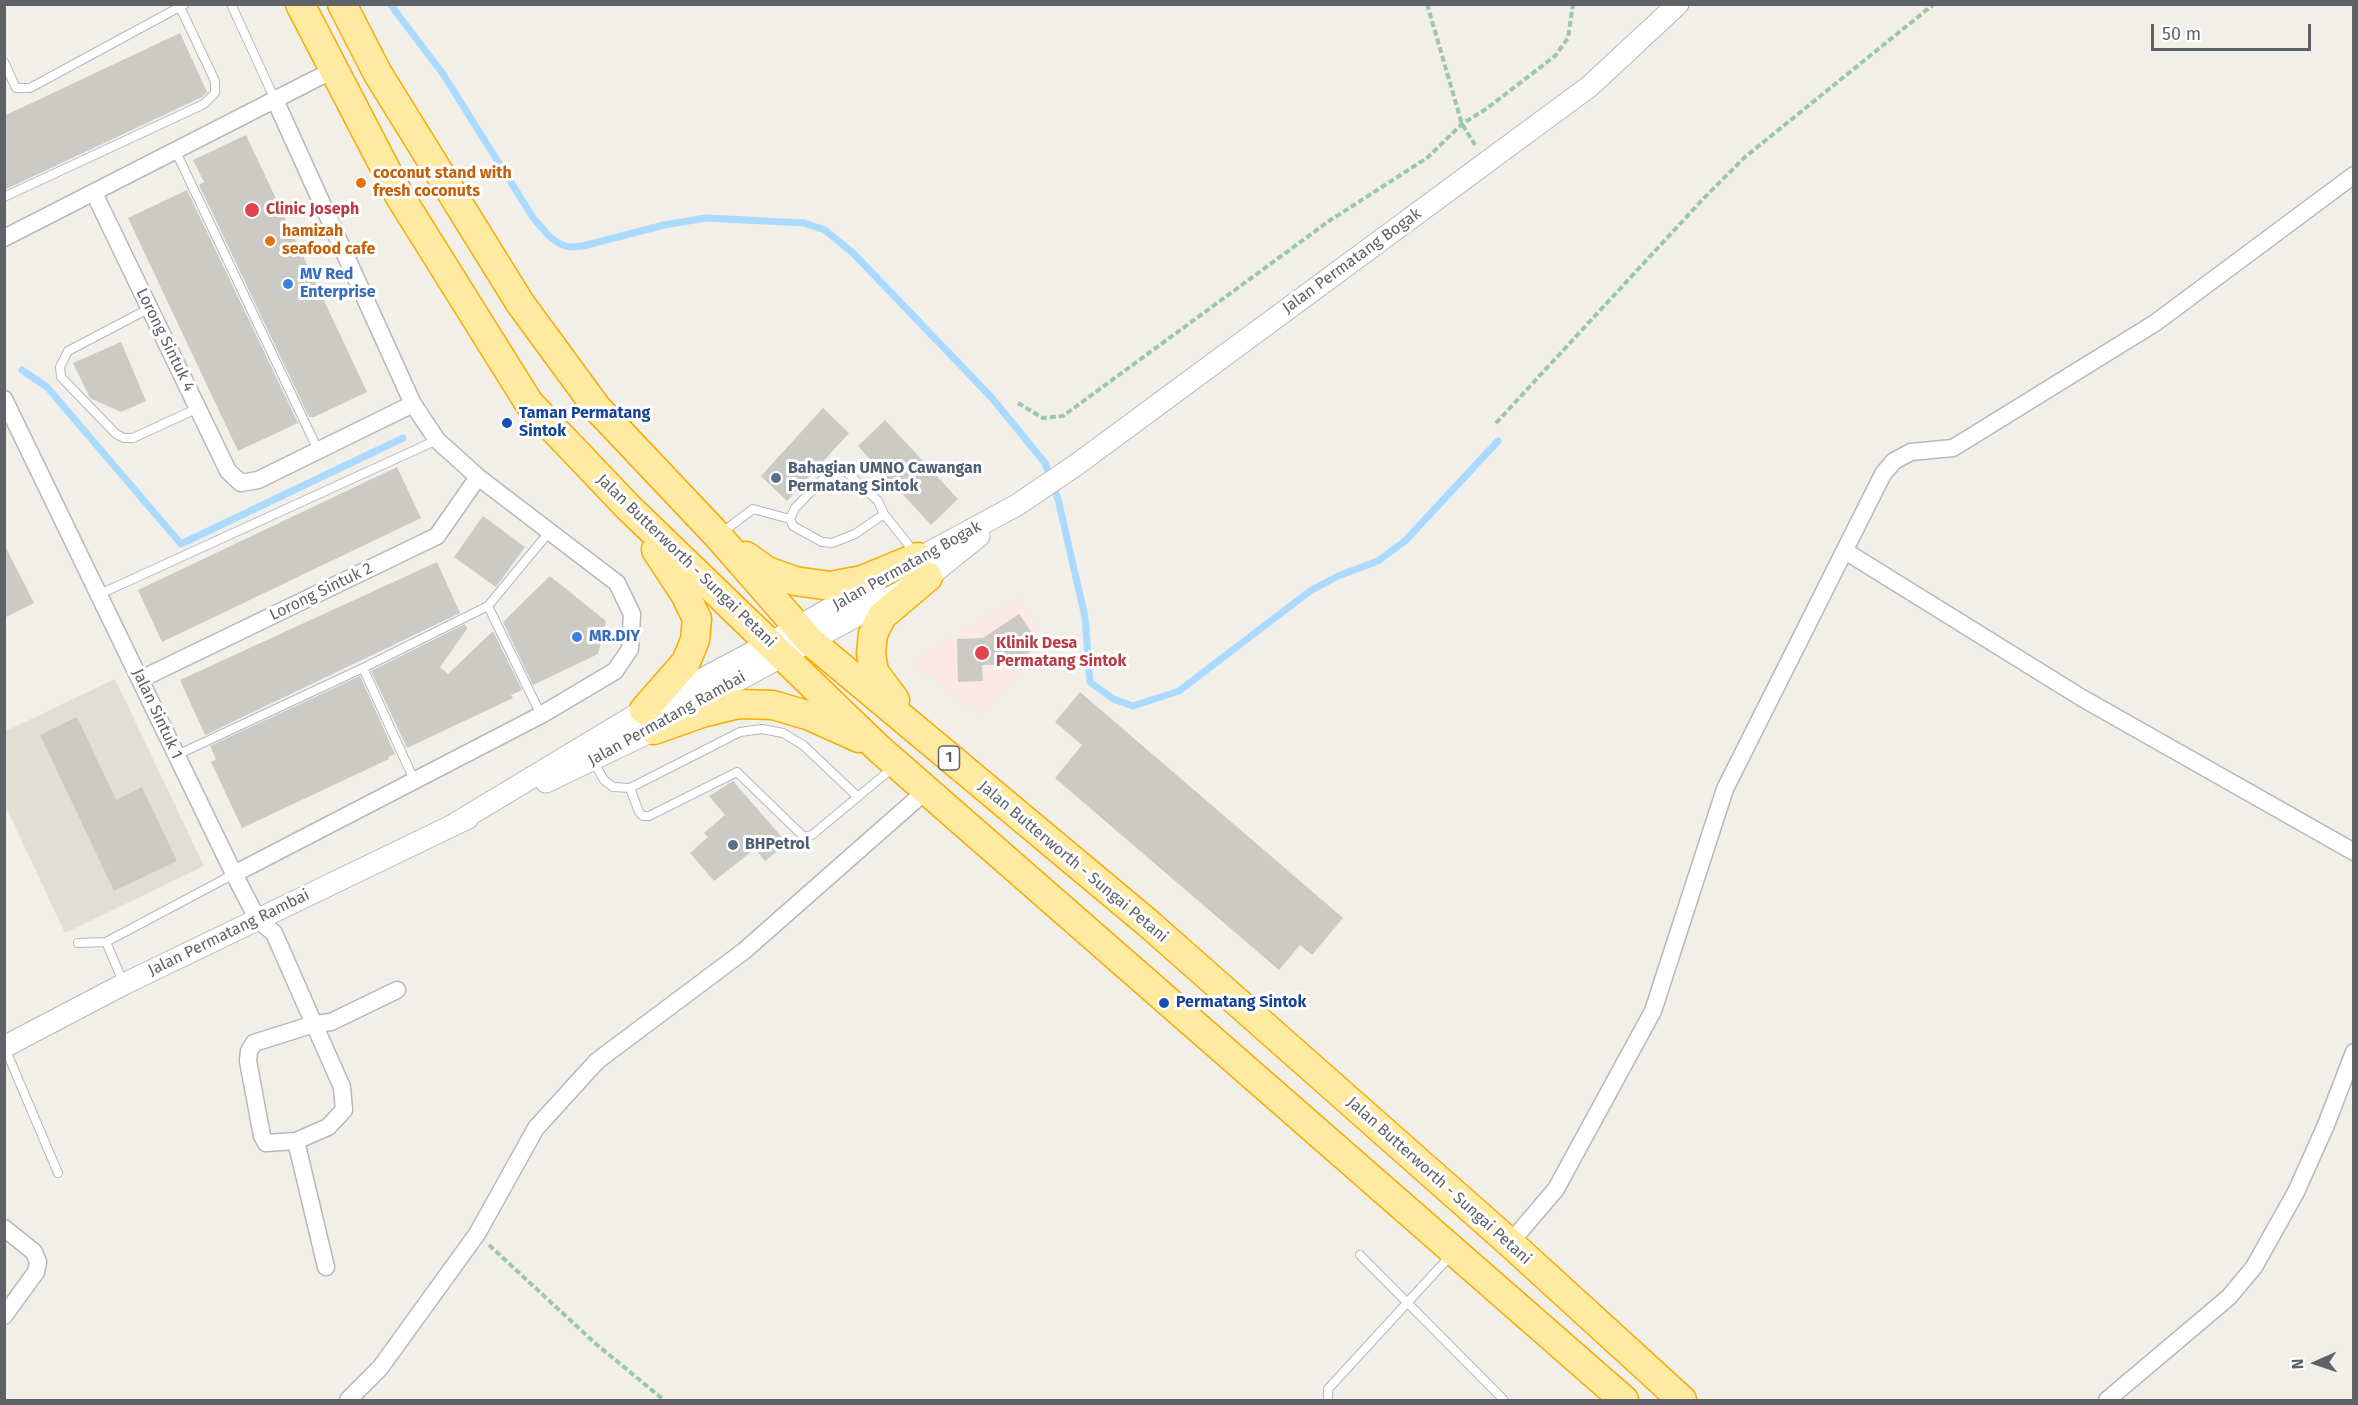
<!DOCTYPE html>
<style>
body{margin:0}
#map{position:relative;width:2358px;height:1405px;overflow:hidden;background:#f1efe8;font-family:"Fira Sans",sans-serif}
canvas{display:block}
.frame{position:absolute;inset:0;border:6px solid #5f6368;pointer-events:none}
.north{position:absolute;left:2286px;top:1333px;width:60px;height:60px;-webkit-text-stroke:4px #fff;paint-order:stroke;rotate:267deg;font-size:16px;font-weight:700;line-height:24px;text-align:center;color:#5f6368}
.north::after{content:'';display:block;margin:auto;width:21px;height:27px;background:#5f6368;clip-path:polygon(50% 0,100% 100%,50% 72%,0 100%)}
.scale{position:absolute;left:2151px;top:24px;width:160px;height:27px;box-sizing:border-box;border:3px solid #5f6368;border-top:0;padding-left:8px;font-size:18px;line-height:21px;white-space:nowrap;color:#5f6368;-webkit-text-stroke:4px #fff;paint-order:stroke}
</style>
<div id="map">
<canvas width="2358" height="1405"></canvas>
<div class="frame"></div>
<div class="north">N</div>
<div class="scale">50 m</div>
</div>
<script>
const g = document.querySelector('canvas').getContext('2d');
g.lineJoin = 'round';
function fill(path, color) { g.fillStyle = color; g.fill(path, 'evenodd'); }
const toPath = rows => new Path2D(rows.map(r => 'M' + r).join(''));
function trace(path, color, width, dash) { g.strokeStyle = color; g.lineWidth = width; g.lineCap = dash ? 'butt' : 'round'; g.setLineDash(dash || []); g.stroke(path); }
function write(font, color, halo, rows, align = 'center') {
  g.font = font + ' "Fira Sans",sans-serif'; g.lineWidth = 6; g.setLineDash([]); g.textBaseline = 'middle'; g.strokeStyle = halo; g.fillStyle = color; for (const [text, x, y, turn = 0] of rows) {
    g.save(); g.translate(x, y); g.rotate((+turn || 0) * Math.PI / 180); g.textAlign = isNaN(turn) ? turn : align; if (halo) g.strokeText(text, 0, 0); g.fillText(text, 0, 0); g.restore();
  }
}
fill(toPath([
 [115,679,204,866,65,933,5,805,4,732]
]), '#e1ded6');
fill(toPath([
 [1019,598,1047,645,979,715,912,661]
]), '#fce8e6');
trace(toPath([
 [390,4,443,74,534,219,550,237,560,244,569,247,583,246,664,225,706,218,804,223,825,230,853,253,992,398,1045,463,1058,499,1085,617,1090,682,1113,699,1133,706,1179,691,1310,591,1338,576,1378,561,1405,541,1498,441],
 [22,370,47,387,181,544,403,438]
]), '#aadaff', 7);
fill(toPath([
 [180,33,207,92,202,97,4,190,4,116],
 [246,135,367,392,314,417,309,417,199,185,204,182,193,160],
 [187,190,298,423,238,451,128,218],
 [121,342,146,401,121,412,90,398,73,363],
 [823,408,849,433,787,501,761,476],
 [885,420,958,499,931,525,858,446],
 [397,467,421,518,162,642,138,590],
 [483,516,525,547,496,587,454,557],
 [4,544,34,603,4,618],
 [437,562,460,613,205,735,180,680],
 [550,576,606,621,598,654,533,685,503,622],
 [1019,614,1040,645,1012,664,982,665,983,681,958,682,957,639,983,638],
 [465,624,467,629,440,667,448,674,493,631,522,690,511,695,513,698,407,748,371,671],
 [360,676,395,754,388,757,389,759,242,828,211,762,216,759,210,746],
 [1080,692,1343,918,1312,955,1300,945,1279,970,1055,778,1082,745,1055,722],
 [77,717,116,800,142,787,177,861,114,891,40,735],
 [733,781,787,843,765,861,755,849,714,881,690,853,708,837,704,833,725,815,709,796]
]), '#cccac5');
const service = toPath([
 [231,4,276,102],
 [4,62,16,88,30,88,185,4],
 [176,152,318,450],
 [4,197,204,104,215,93,215,81,180,7],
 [150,308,68,351,60,367,61,377,116,434,124,438,133,438,198,408],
 [884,514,915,553],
 [720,534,753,509,790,519,795,508,834,468,841,467,878,501,884,514,855,534,832,543,822,542,793,526,790,519],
 [100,594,437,440],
 [488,606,541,715],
 [363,668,415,782],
 [177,755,363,668,488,606,550,531],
 [593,761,604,780,613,787,630,788,740,732,762,729,783,733,803,745,858,797],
 [630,788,639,812,643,816,649,816,737,772,804,837,812,835,895,766],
 [106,942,124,984],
 [78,943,106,942,234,874],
 [5,1048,58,1173],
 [1360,1255,1504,1400],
 [1328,1400,1328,1389,1452,1254]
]);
const minor = toPath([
 [94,193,228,471,241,483,258,480,413,404],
 [4,238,333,70],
 [4,399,234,874,258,920,274,933,314,1024,342,1087,344,1110,328,1127,296,1141,266,1143,262,1136,248,1061,249,1051,254,1043,314,1024,331,1022,397,990],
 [1845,551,2082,698,2354,852],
 [141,679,437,536,478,477],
 [234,874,541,715,615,671,630,649,632,614,617,583,478,477,437,440,413,404,276,102],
 [296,1141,326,1267],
 [4,1228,34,1252,38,1262,36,1272,4,1316],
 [1510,1243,1556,1189,1653,1011,1725,789,1883,474,1894,461,1911,452,1953,448,2155,323,2354,175],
 [348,1400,380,1368,477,1234,536,1128,597,1061,744,951,928,789],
 [2107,1400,2229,1297,2254,1267,2296,1192,2326,1125,2354,1052]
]);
const tertiary = toPath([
 [906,565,1017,505,1076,465,1590,86,1678,4],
 [546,782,654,730,698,702,928,577,979,536],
 [456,823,644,710,770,643,876,582],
 [4,1047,124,984,468,818]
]);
const trunk = toPath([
 [300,4,399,195,529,403,628,507,877,747,1624,1400],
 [342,4,378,74,520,303,597,408,718,536,810,641,1149,924,1510,1243,1682,1400],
 [746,556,767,571,795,581,830,586,862,580,918,557],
 [895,700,874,672,871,653,873,634,882,616,928,577],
 [644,710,686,662,695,640,697,619,685,594,656,550],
 [654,730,702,713,739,704,773,705,810,716,859,738]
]);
trace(service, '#b5b8bc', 10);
trace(minor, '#b5b8bc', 19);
trace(tertiary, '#b5b8bc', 23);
trace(trunk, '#f9ab00', 31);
trace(toPath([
 [1427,4,1462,124,1475,145],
 [1018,403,1043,418,1063,416,1329,221,1427,158,1462,124,1486,109,1555,56,1568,38,1573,4],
 [1496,423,1703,199,1745,157,1934,4],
 [489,1245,596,1344,664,1400]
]), '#9cc7a9', 4, [6, 3]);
trace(service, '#fff', 8);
trace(minor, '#fff', 16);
trace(tertiary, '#fff', 21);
trace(trunk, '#feeaa1', 28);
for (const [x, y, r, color] of [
 [361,183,6,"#e8710a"],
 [252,210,8,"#e0444e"],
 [270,241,6,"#e8710a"],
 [288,284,6,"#3f7fe0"],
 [507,423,6,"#1a4fb4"],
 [776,478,6,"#5c6f8a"],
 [577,637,6,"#3f7fe0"],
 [982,653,8,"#e0444e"],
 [733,845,6,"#5c6f8a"],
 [1164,1003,6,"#1a4fb4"]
]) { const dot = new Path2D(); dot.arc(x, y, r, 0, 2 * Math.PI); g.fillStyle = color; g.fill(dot); trace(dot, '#fff', 2); }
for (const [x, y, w] of [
 [949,758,21]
]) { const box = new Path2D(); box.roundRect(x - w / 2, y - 12, w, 24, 4.5); g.fillStyle = '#fff'; g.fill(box); trace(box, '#5f6368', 1.5); }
write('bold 15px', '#5f6368', null, [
 ["1",949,758]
]);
write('bold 16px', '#c56008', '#fff', [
 ["coconut stand with",373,174],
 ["fresh coconuts",373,192],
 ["hamizah",282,232],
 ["seafood cafe",282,250]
], 'left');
write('bold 16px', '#be3a42', '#fff', [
 ["Clinic Joseph",266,210],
 ["Klinik Desa",996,644],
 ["Permatang Sintok",996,662]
], 'left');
write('16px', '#5f6368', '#fff', [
 ["Jalan Permatang Bogak",1352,261,-36],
 ["Lorong Sintuk 4",165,340,64],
 ["Jalan Butterworth - Sungai Petani",686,561,44],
 ["Jalan Permatang Bogak",907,566,-29],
 ["Lorong Sintuk 2",321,592,-26],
 ["Jalan Sintuk 1",157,714,65],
 ["Jalan Permatang Rambai",667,719,-29],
 ["Jalan Butterworth - Sungai Petani",1073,862,40],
 ["Jalan Permatang Rambai",229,933,-26],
 ["Jalan Butterworth - Sungai Petani",1439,1181,42]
]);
write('bold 16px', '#366cbe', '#fff', [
 ["MV Red",300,275],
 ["Enterprise",300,293],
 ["MR.DIY",589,637]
], 'left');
write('bold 16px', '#164399', '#fff', [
 ["Taman Permatang",519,414],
 ["Sintok",519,432],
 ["Permatang Sintok",1176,1003]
], 'left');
write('bold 16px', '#4e5e75', '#fff', [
 ["Bahagian UMNO Cawangan",788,469],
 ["Permatang Sintok",788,487],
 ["BHPetrol",745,845]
], 'left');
</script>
